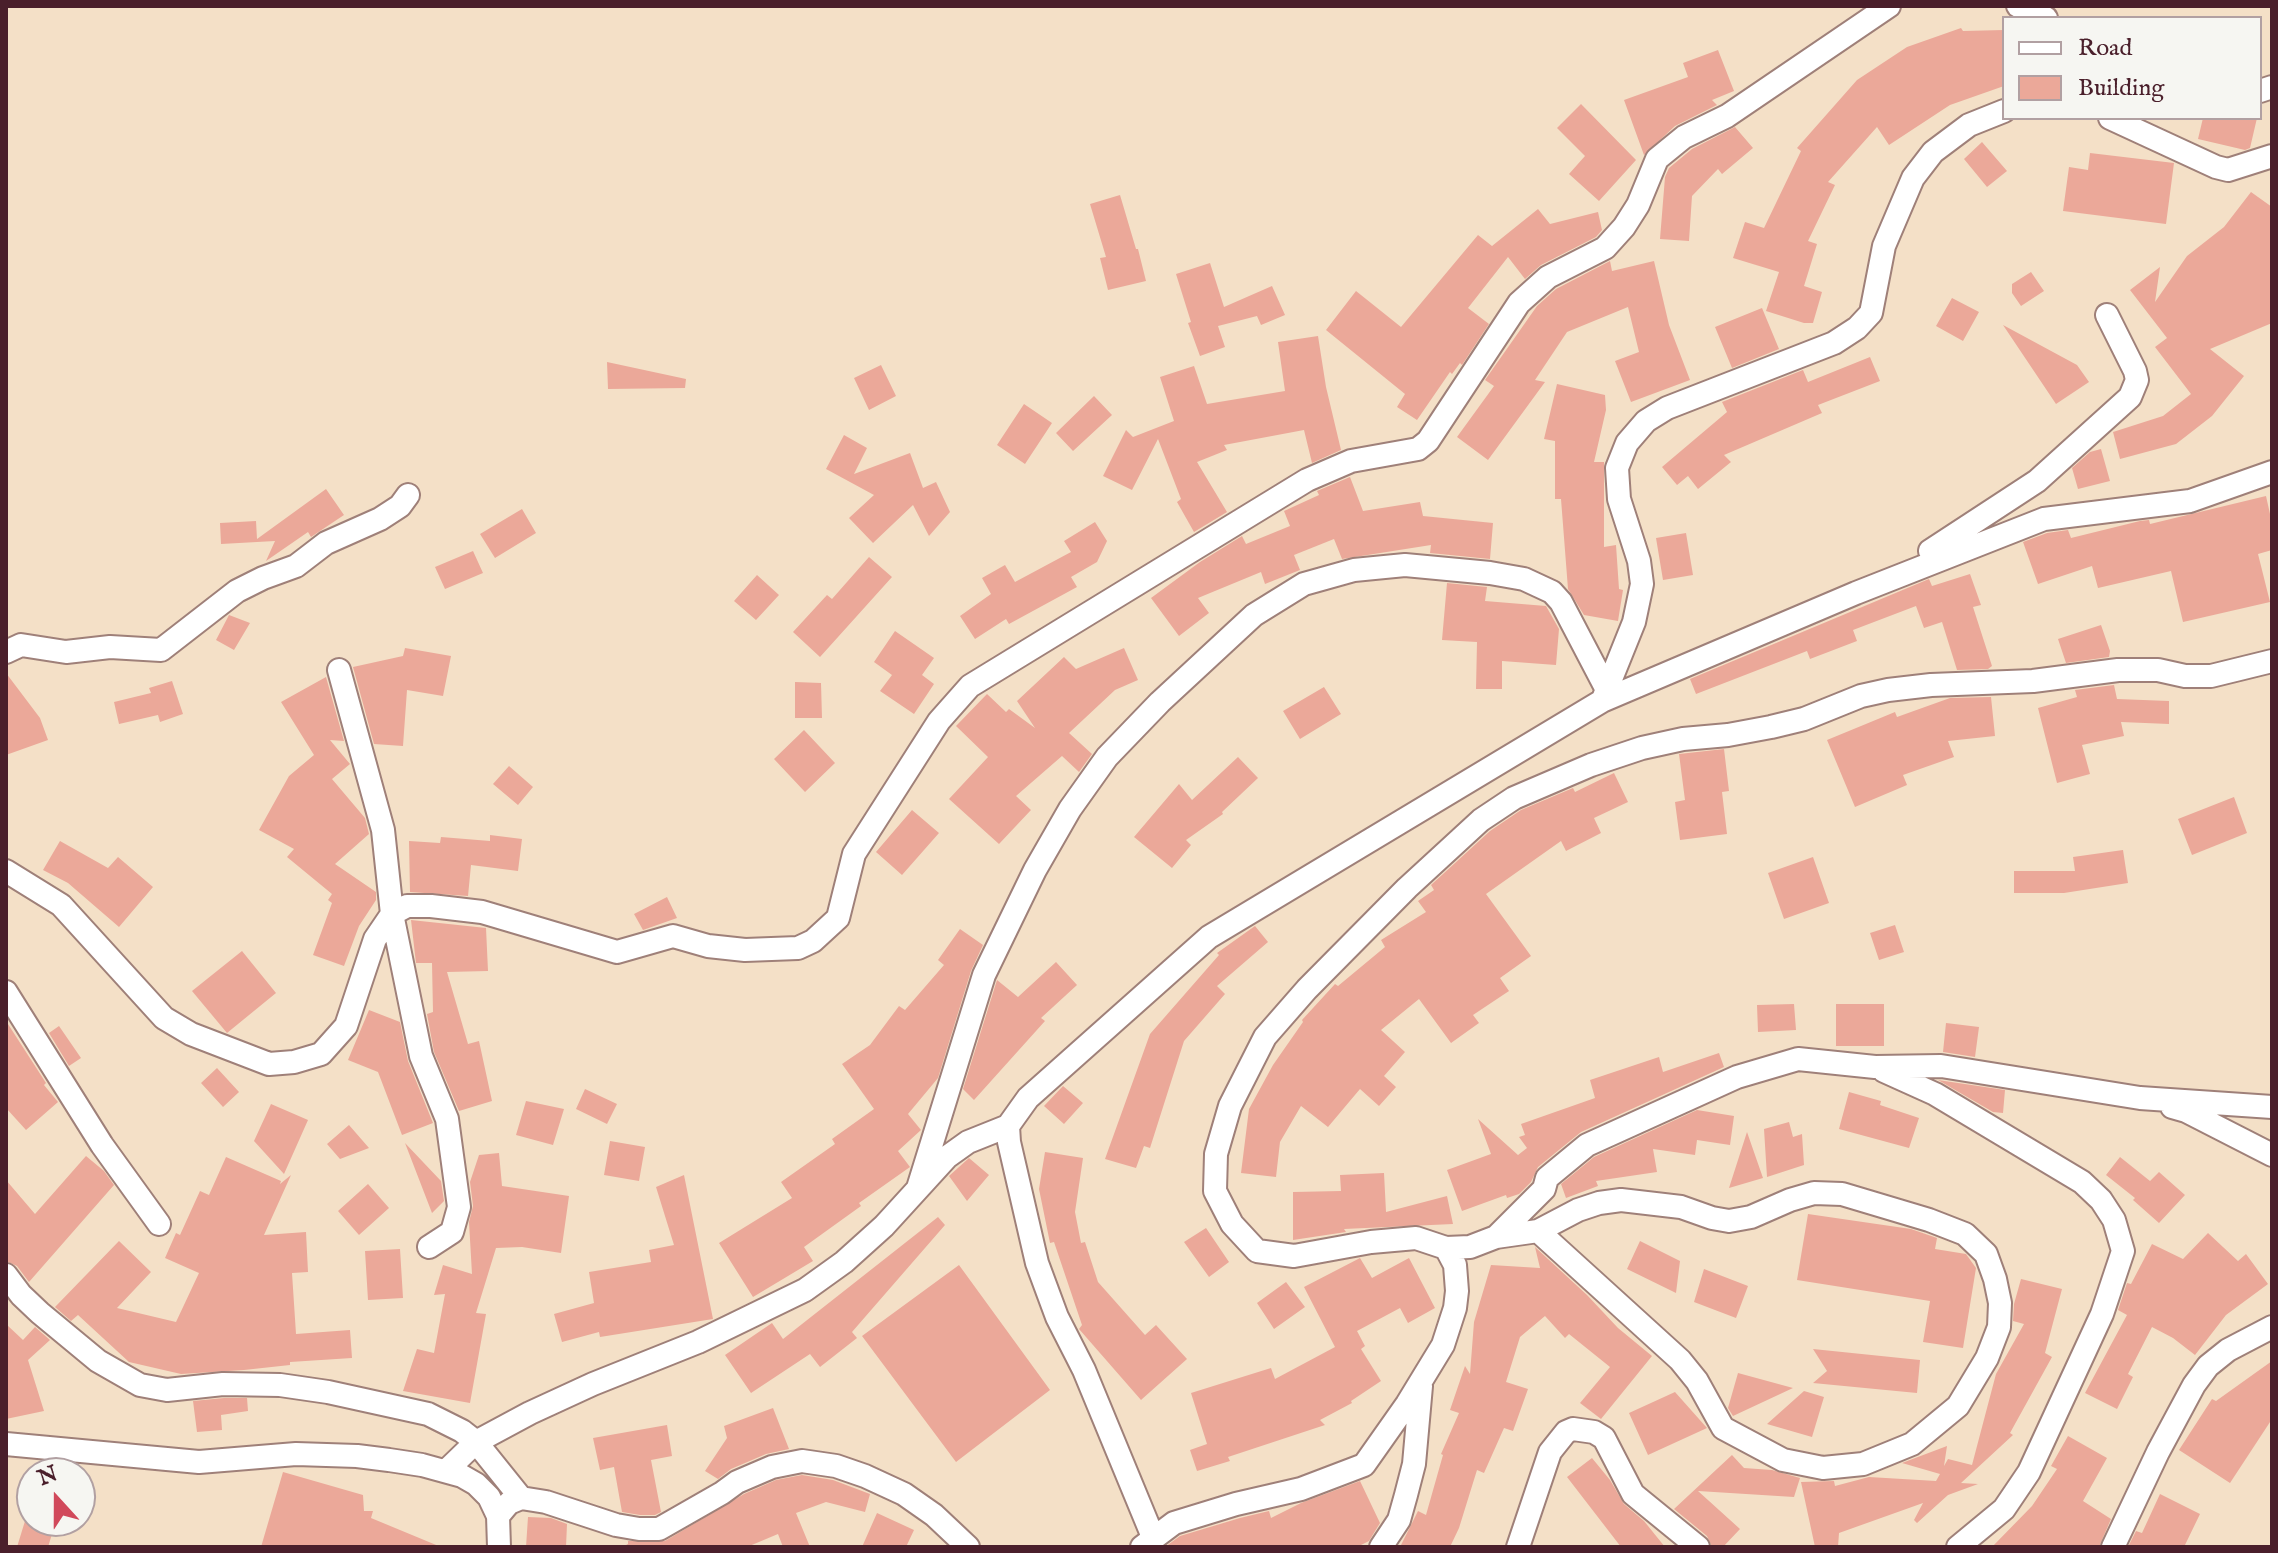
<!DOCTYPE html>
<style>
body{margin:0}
#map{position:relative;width:2278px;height:1553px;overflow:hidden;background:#f4e0c7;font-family:"IM FELL English",serif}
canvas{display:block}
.frame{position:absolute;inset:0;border:8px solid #4a1f2b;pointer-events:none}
.legend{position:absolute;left:2002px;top:16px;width:260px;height:104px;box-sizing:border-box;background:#f6f6f2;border:2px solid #b1a0a2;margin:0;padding:10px 14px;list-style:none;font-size:24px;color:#4a1f2b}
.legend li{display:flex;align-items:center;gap:16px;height:40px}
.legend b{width:40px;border:2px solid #b1a0a2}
.north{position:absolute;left:16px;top:1457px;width:80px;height:80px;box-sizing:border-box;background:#f6f6f2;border:2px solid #b1a0a2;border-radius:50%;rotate:339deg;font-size:22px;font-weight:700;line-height:32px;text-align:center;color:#4a1f2b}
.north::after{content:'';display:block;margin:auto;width:28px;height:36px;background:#d1495b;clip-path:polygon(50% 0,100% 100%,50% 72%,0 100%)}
</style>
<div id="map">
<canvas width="2278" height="1553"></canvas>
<div class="frame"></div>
<ul class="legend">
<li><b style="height:10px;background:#fff"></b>Road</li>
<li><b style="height:22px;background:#eba899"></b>Building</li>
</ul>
<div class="north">N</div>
</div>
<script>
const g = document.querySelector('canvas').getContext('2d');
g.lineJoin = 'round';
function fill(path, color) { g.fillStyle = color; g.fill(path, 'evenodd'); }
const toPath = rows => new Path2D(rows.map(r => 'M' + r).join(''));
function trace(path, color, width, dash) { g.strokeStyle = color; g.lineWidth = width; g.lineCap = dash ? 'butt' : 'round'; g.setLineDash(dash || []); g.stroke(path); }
fill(toPath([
 [1961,28,1963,31,2004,30,2004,86,1950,105,1889,145,1877,127,1828,182,1835,185,1808,241,1817,244,1804,286,1822,292,1813,323,1804,323,1766,311,1779,272,1733,258,1745,222,1764,228,1801,151,1797,148,1857,80,1907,47],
 [1718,50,1734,91,1712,100,1717,105,1675,126,1644,155,1624,100,1688,77,1683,63],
 [1581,104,1636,160,1599,201,1569,174,1585,156,1557,128],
 [2203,118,2257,118,2250,148,2245,150,2198,139],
 [1735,127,1753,148,1722,174,1718,169,1692,196,1689,241,1660,239,1665,177,1669,168,1692,149],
 [1982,142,2007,171,1987,187,1964,159],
 [2090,153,2174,163,2166,224,2063,211,2069,167,2088,170],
 [2251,192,2272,207,2272,323,2210,349,2244,376,2212,416,2176,444,2120,459,2113,432,2163,416,2191,394,2155,347,2167,338,2130,290,2160,267,2155,302,2187,256,2224,227],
 [1120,195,1136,249,1138,249,1146,281,1108,290,1100,258,1106,257,1090,204],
 [1538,209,1550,224,1598,212,1602,230,1596,237,1541,265,1525,279,1508,257,1468,308,1489,324,1462,365,1460,363,1452,374,1450,372,1417,420,1397,407,1405,394,1326,330,1356,291,1401,327,1478,235,1492,246],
 [1610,261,1612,271,1654,261,1669,325,1690,380,1631,402,1615,361,1639,352,1628,307,1567,332,1535,380,1545,382,1488,460,1457,437,1494,386,1485,380,1537,306,1556,289],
 [1210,263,1224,307,1272,286,1285,315,1261,325,1257,316,1218,326,1225,347,1200,356,1188,323,1191,322,1176,274],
 [2031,272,2044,291,2021,306,2012,293,2012,284],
 [1952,298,1979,312,1963,341,1936,326],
 [1762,308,1779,349,1732,368,1715,327],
 [2003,325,2077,365,2089,382,2056,404],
 [1318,336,1326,387,1341,450,1312,463,1304,430,1224,445,1227,450,1197,462,1227,512,1194,532,1177,502,1181,499,1158,439,1132,490,1103,476,1126,430,1133,437,1174,421,1160,377,1194,366,1207,404,1285,391,1278,342],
 [1870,357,1880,381,1818,405,1822,413,1724,455,1731,462,1698,489,1688,476,1677,485,1662,467,1727,412,1722,402,1803,370,1808,382],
 [607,362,686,379,685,388,608,389],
 [881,365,896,396,869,410,854,378],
 [1557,384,1605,395,1606,410,1594,462,1604,462,1604,547,1616,545,1619,589,1623,590,1618,621,1584,615,1568,589,1561,499,1555,499,1555,441,1544,439],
 [1094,396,1112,415,1073,451,1056,433],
 [1024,404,1052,423,1025,464,997,445],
 [844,435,867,448,854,474,910,453,923,488,936,482,950,512,929,536,913,505,873,543,849,518,874,495,826,469],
 [2101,449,2110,481,2078,489,2072,468,2090,452],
 [1350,477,1363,511,1420,502,1423,516,1493,523,1490,559,1430,553,1431,545,1342,559,1334,539,1294,555,1300,570,1265,584,1261,572,1198,598,1209,613,1179,636,1151,598,1200,562,1242,536,1246,544,1290,526,1284,511,1319,495,1317,491],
 [326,489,344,515,311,537,308,532,266,561,275,541,221,544,220,523,256,521,257,539],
 [2266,496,2272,523,2272,550,2258,554,2270,602,2183,622,2171,571,2098,588,2092,566,2038,584,2023,542,2047,533,2068,530,2071,538,2140,521,2149,520,2150,524],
 [522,509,536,533,495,558,480,534],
 [1095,522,1107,541,1097,562,1071,577,1077,587,1009,624,1006,619,975,639,960,616,991,594,982,578,1005,565,1015,582,1071,552,1064,541],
 [1686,533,1693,575,1663,580,1656,538],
 [473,551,483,573,445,589,435,567],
 [869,557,892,577,820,657,793,632,827,595,832,599],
 [1970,574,1981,605,1973,607,1992,666,1988,669,1957,670,1942,622,1924,628,1916,606,1853,630,1857,641,1810,659,1807,651,1696,694,1690,679,1929,579,1932,586],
 [757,575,779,595,756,620,734,601],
 [1447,583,1487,587,1485,601,1546,606,1559,629,1556,665,1502,661,1502,689,1476,689,1477,642,1442,640],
 [229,615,250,623,234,650,216,640],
 [2101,625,2110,651,2109,657,2066,663,2058,639],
 [895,631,934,658,922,675,934,684,914,714,880,691,892,675,874,662],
 [405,648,451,656,443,696,407,690,403,746,374,744,353,667,403,656],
 [1124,648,1138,680,1115,690,1069,733,1092,754,1079,772,1062,756,1016,796,1031,810,999,844,949,799,988,757,956,726,987,694,1006,712,1009,709,1035,728,1017,701,1064,657,1076,669],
 [6,673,40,718,48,740,6,755],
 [326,677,344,741,330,740,350,764,332,779,365,818,369,834,335,864,376,892,376,900,359,926,344,966,313,955,332,903,328,900,332,894,287,857,294,849,259,830,289,776,314,755,281,702],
 [172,681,183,714,160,722,158,715,119,724,114,702,151,693,149,688],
 [795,682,821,683,822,718,795,718],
 [2114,685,2117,699,2169,701,2169,724,2121,722,2124,736,2082,745,2090,774,2057,783,2038,708,2077,697,2075,690],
 [1324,687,1341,714,1300,739,1283,711],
 [1991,697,1995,736,1948,741,1954,757,1903,775,1907,785,1855,807,1827,740,1895,712,1897,717,1950,698],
 [804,730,835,763,805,792,774,759],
 [1724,749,1729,791,1722,792,1727,834,1680,840,1675,802,1685,800,1679,754],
 [1238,757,1258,778,1222,812,1223,814,1186,840,1191,845,1172,868,1134,837,1179,784,1192,800],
 [509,766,533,787,518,805,493,784],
 [1614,773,1628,802,1594,818,1601,833,1566,851,1561,841,1486,894,1531,956,1500,978,1509,991,1473,1015,1479,1023,1451,1043,1419,999,1381,1030,1405,1052,1384,1076,1396,1087,1379,1106,1360,1089,1328,1127,1301,1106,1280,1142,1276,1177,1241,1173,1249,1109,1273,1065,1303,1022,1302,1020,1335,984,1338,986,1385,947,1381,940,1426,912,1418,901,1434,890,1431,885,1490,831,1521,810,1573,788,1575,792],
 [2234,797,2247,833,2192,855,2178,819],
 [912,810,939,833,902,875,876,852],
 [490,835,522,839,518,871,471,865,468,896,410,892,409,841,440,843,441,837,490,841],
 [60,841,108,868,118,857,153,887,119,927,68,883,43,870],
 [2123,850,2128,883,2064,893,2014,893,2014,871,2075,871,2073,857],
 [1813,857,1829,903,1784,919,1768,873],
 [667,897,677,918,643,930,634,914],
 [411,920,486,928,488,971,447,972,468,1044,479,1041,492,1101,459,1111,434,1052,427,1014,433,1012,432,963,416,963],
 [1895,925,1904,952,1879,960,1870,933],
 [1255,926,1268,942,1217,986,1225,994,1184,1041,1150,1148,1144,1146,1136,1168,1105,1159,1150,1034,1219,955,1217,953],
 [960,929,983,945,971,971,938,1078,908,1114,921,1130,898,1151,910,1167,859,1203,861,1206,804,1247,813,1261,753,1297,719,1243,792,1198,781,1182,835,1144,832,1139,874,1109,842,1064,870,1045,899,1006,905,1010,944,965,938,960],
 [242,951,276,993,227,1033,192,991],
 [1056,962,1077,985,1041,1018,1045,1021,974,1100,963,1089,997,980,1018,997],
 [1794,1004,1796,1030,1758,1032,1757,1005],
 [1836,1004,1884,1004,1884,1046,1836,1046],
 [369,1010,400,1022,408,1061,433,1123,402,1135,378,1072,348,1060],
 [6,1021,46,1083,44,1085,58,1102,26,1130,6,1108],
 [1946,1023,1979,1027,1975,1057,1943,1052],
 [59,1026,81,1058,69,1066,49,1033],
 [1719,1053,1724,1067,1581,1132,1538,1167,1531,1182,1519,1194,1507,1198,1506,1195,1462,1211,1447,1170,1491,1154,1478,1119,1518,1155,1527,1148,1519,1137,1525,1135,1521,1124,1595,1098,1590,1080,1659,1057,1663,1072],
 [217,1068,239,1092,223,1107,201,1083],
 [1938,1080,2005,1090,2003,1113,1993,1112],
 [1063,1086,1083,1103,1064,1124,1044,1106],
 [585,1089,617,1104,607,1124,576,1109],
 [1849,1092,1881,1101,1880,1105,1919,1118,1909,1148,1839,1129],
 [526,1101,564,1109,553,1145,516,1135],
 [271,1104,308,1120,284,1174,254,1141],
 [1697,1110,1734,1116,1730,1145,1697,1140,1695,1155,1653,1149,1657,1172,1596,1181,1598,1186,1566,1198,1561,1184,1594,1157],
 [1789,1122,1793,1137,1802,1134,1804,1165,1767,1177,1764,1129],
 [349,1125,369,1148,340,1159,327,1144],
 [1747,1132,1763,1178,1729,1188],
 [610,1141,645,1147,639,1181,604,1175],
 [405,1143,441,1181,444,1201,432,1213],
 [1045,1152,1083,1158,1075,1212,1081,1243,1085,1242,1098,1282,1145,1335,1156,1325,1187,1359,1141,1400,1079,1329,1082,1325,1054,1242,1050,1243,1039,1189],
 [499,1153,502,1186,569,1196,561,1253,522,1247,496,1248,476,1313,486,1314,470,1403,403,1391,417,1349,434,1353,445,1294,434,1295,443,1265,472,1274,469,1222,473,1206,470,1182,479,1155],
 [86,1156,104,1171,114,1185,29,1282,17,1266,6,1261,6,1180,35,1214],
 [226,1157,281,1181,280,1184,291,1175,264,1235,306,1232,308,1272,292,1273,296,1334,350,1330,352,1358,290,1362,290,1365,244,1370,181,1374,129,1362,78,1315,71,1321,55,1307,119,1241,151,1272,117,1308,176,1322,199,1273,165,1258,176,1233,180,1235,200,1191,209,1195],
 [2120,1157,2150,1181,2159,1172,2185,1195,2159,1223,2133,1200,2135,1198,2106,1175],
 [969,1158,989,1175,967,1201,949,1176],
 [1384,1173,1386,1212,1447,1196,1453,1224,1344,1229,1346,1232,1293,1240,1293,1192,1341,1191,1340,1175],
 [684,1175,713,1319,600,1337,599,1332,562,1342,554,1314,594,1303,589,1272,651,1262,649,1250,674,1245,656,1187],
 [368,1184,389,1208,359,1235,338,1211],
 [1808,1214,1911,1229,1937,1238,1935,1249,1966,1254,1976,1268,1963,1348,1923,1342,1930,1301,1797,1280],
 [938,1217,945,1225,852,1332,857,1338,820,1367,810,1354,751,1393,725,1355,772,1323,783,1339],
 [1206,1228,1229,1262,1209,1277,1184,1242],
 [2208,1233,2238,1261,2246,1254,2268,1284,2226,1315,2195,1355,2173,1338,2152,1327,2128,1374,2133,1377,2117,1409,2085,1393,2127,1315,2118,1310,2127,1283,2131,1284,2152,1244,2183,1259],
 [1640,1241,1680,1261,1676,1293,1627,1269],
 [1535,1247,1587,1295,1618,1328,1652,1356,1601,1419,1580,1403,1610,1367,1569,1334,1565,1338,1545,1316,1520,1337,1506,1382,1528,1389,1513,1431,1504,1428,1484,1473,1477,1470,1459,1528,1450,1547,1400,1547,1418,1511,1426,1515,1443,1455,1441,1454,1459,1413,1450,1410,1465,1366,1470,1374,1474,1322,1491,1265,1540,1268],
 [400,1249,403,1298,368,1300,365,1251],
 [1360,1258,1372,1278,1409,1258,1435,1308,1408,1323,1400,1308,1357,1331,1365,1346,1361,1349,1381,1381,1351,1401,1352,1403,1320,1420,1325,1425,1228,1457,1230,1461,1197,1471,1190,1450,1207,1444,1191,1393,1271,1368,1275,1379,1335,1347,1304,1287],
 [959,1265,1050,1390,956,1462,862,1336],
 [1704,1269,1748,1286,1736,1318,1694,1302],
 [2021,1279,2062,1289,2045,1353,2052,1357,2010,1433,2013,1435,1961,1483,1978,1484,1948,1495,1917,1523,1914,1520,1923,1503,1839,1533,1838,1547,1815,1547,1801,1482,1834,1481,1835,1486,1869,1477,1936,1481,1940,1474,1902,1463,1947,1446,1944,1466,1948,1459,1972,1465,1996,1374,2024,1324,2013,1321,2014,1304],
 [1286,1282,1305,1307,1274,1329,1257,1303],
 [6,1324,23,1340,35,1327,50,1340,28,1360,44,1411,6,1419],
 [1813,1349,1920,1360,1917,1393,1813,1383,1827,1371],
 [2272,1361,2272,1419,2230,1483,2179,1450,2212,1399,2216,1401],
 [1738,1373,1793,1388,1733,1416,1728,1408],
 [1804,1391,1824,1397,1812,1437,1767,1424],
 [1675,1392,1707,1428,1648,1455,1629,1413],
 [224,1398,247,1398,248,1411,221,1415,222,1430,197,1432,193,1401],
 [773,1408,789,1449,766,1454,731,1469,718,1479,705,1471,727,1438,724,1426],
 [667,1425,672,1456,651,1460,661,1512,655,1515,640,1515,622,1512,614,1467,600,1470,593,1438],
 [2068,1436,2107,1458,2083,1501,2111,1519,2099,1547,1992,1547,2032,1506,2057,1469,2051,1466],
 [1732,1455,1744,1468,1772,1470,1800,1478,1794,1497,1698,1491,1740,1529,1723,1547,1712,1547,1707,1536,1674,1509],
 [1592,1458,1610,1480,1624,1504,1644,1521,1665,1547,1621,1547,1567,1477],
 [283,1472,363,1495,364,1511,373,1511,371,1518,441,1547,261,1547],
 [802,1475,833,1480,870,1494,865,1512,826,1502,796,1513,810,1547,783,1547,778,1534,747,1547,622,1547,628,1544,628,1541,665,1541,744,1494,776,1480],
 [1360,1481,1380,1523,1369,1541,1357,1547,1165,1547,1180,1536,1240,1518,1269,1511,1271,1518,1301,1503],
 [2160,1494,2200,1514,2184,1547,2128,1547,2136,1531,2142,1533],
 [877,1513,914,1530,906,1547,862,1547],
 [528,1517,551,1518,567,1524,566,1547,526,1547],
 [25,1521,56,1521,48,1547,17,1547]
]), '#eba899');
const street = toPath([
 [2018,6,2046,18],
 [2260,91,2272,87],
 [2110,118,2216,167,2228,170,2272,156],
 [1930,551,2037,481,2130,397,2137,380,2135,371,2107,315],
 [6,652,21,645,66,652,110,647,161,650,237,591,263,578,296,566,326,543,380,519,400,506,408,495],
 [339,670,383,830,392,914,421,1056,447,1119,459,1207,452,1232,429,1247],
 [1603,699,1634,622,1642,584,1639,561,1619,499,1617,468,1627,443,1646,421,1667,408,1834,343,1857,328,1871,313,1884,246,1913,178,1933,152,1969,125,2004,111],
 [6,871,61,905,164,1018,191,1034,269,1064,294,1062,321,1054,346,1026,375,939,392,914,407,906,431,906,482,912,617,952,673,936,708,946,745,950,798,948,813,941,838,918,854,854,939,721,970,686,1307,480,1351,461,1418,449,1428,441,1519,303,1548,277,1605,248,1624,227,1638,205,1657,159,1684,137,1727,116,1889,6],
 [6,992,102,1145,159,1224],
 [1884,1071,1935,1094,2082,1182,2101,1200,2114,1220,2123,1251,2102,1314,2029,1472,2004,1509,1958,1547],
 [2172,1107,2186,1111,2272,1155],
 [918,1188,984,975,1035,870,1070,809,1107,757,1160,702,1254,615,1304,584,1354,570,1405,565,1490,573,1524,579,1552,592,1561,602,1606,688],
 [1496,1237,1538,1231,1578,1210,1599,1203,1621,1200,1681,1207,1712,1218,1729,1221,1751,1217,1790,1200,1814,1193,1842,1194,1929,1220,1965,1234,1986,1254,1995,1279,2000,1303,1999,1327,1987,1358,1958,1406,1912,1444,1863,1464,1823,1468,1783,1460,1723,1428,1697,1381,1680,1360,1538,1231],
 [1446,1248,1470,1247,1496,1237,1544,1189,1547,1178,1587,1145,1737,1077,1798,1059,1875,1067,1941,1066,2140,1098,2272,1107],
 [6,1275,21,1295,40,1313,98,1361,140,1385,167,1390,223,1384,280,1385,328,1392,428,1414,462,1431,476,1442,521,1498],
 [6,1444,199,1462,296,1454,357,1456,389,1460,422,1465,462,1476,476,1484,489,1497,498,1516],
 [447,1470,476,1442,530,1413,593,1384,698,1342,805,1290,844,1262,884,1226,947,1157,968,1142,1008,1126],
 [1153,1537,1084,1370,1057,1317,1037,1263,1009,1142,1008,1126,1028,1098,1209,937,1602,701,1856,593,2044,519,2190,501,2272,472],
 [499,1547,498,1516,509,1503,521,1498,546,1502,616,1525,639,1529,659,1529,722,1493,737,1482,772,1467,802,1461,836,1466,865,1476,904,1494,934,1515,968,1547],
 [1142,1547,1174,1523,1236,1504,1301,1489,1364,1465,1407,1404,1443,1345,1455,1308,1457,1291,1455,1265,1446,1248,1416,1238,1371,1242,1294,1256,1257,1251,1232,1224,1215,1191,1216,1154,1230,1106,1265,1037,1307,989,1407,888,1481,820,1514,798,1591,765,1642,748,1683,739,1728,735,1771,727,1804,719,1861,696,1888,690,1931,685,2033,681,2118,670,2158,670,2185,676,2211,676,2272,661],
 [1381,1547,1399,1520,1406,1495,1414,1464,1421,1386],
 [1518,1547,1550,1452,1566,1432,1573,1429,1594,1432,1604,1438,1633,1494,1698,1547],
 [2113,1547,2158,1452,2194,1385,2208,1366,2228,1350,2272,1327]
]);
trace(street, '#9f8079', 26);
trace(street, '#fff', 22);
</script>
